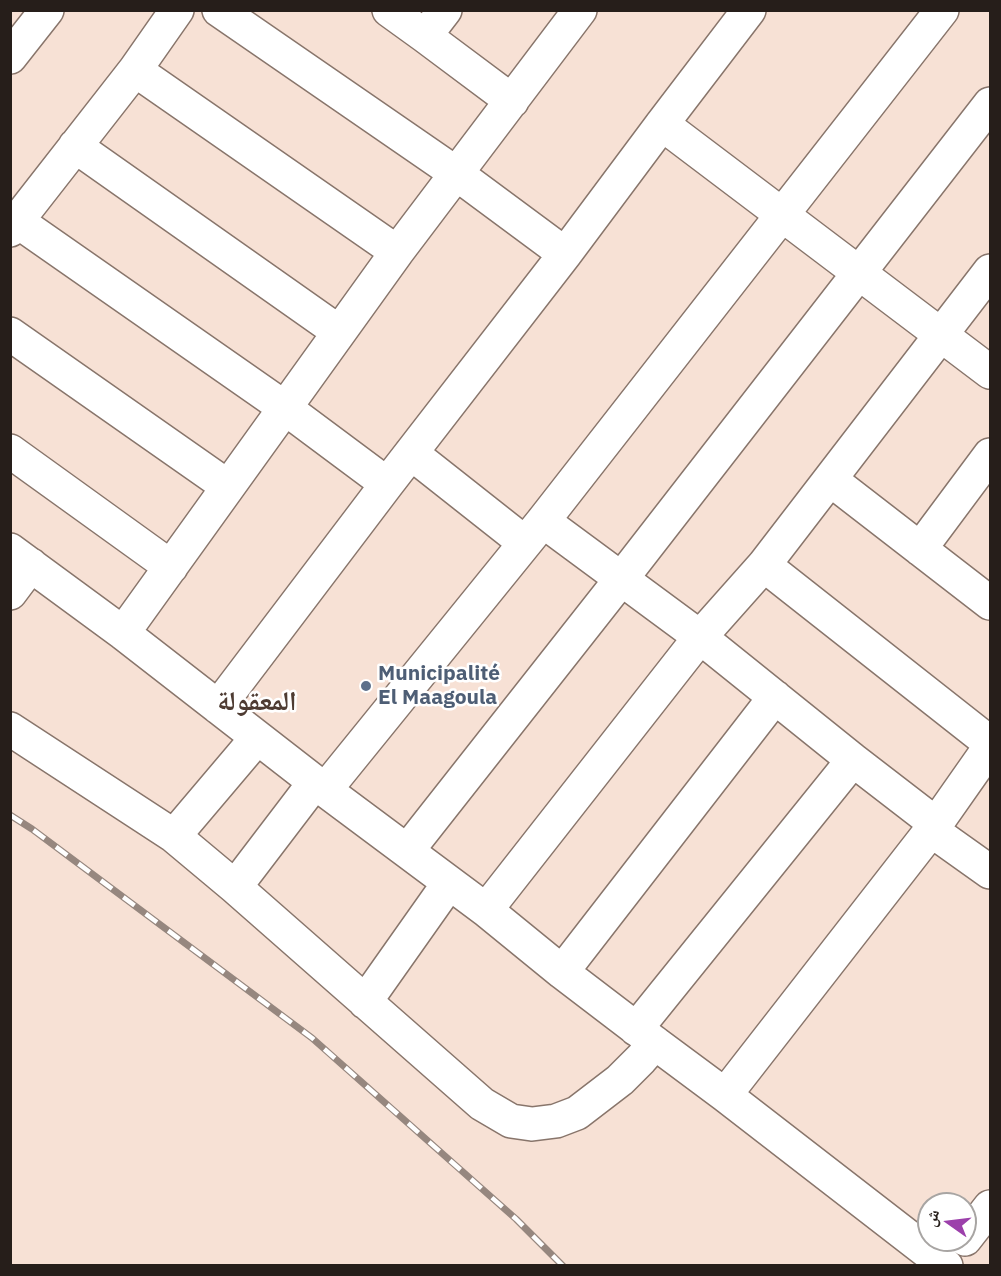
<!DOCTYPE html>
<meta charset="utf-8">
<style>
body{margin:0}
#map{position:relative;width:1001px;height:1276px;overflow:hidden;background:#f7e1d5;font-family:"IBM Plex Sans","Noto Naskh Arabic",sans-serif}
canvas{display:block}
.frame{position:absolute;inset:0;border:12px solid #261e1a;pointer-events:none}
.north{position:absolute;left:917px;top:1192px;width:60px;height:60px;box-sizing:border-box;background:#fff;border:2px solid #a8a5a3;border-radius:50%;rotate:284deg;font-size:16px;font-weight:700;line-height:24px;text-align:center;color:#261e1a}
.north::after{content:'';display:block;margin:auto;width:21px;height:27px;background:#9c40ab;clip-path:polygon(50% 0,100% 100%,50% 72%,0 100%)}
</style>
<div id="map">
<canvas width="1001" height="1276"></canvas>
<div class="frame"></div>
<div class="north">ش</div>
</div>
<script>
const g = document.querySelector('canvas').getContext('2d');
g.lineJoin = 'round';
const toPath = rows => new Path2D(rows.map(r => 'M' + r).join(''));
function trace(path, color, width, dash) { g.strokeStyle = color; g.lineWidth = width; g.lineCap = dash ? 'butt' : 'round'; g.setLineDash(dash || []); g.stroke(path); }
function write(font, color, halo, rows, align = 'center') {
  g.font = font + ' "IBM Plex Sans","Noto Naskh Arabic",sans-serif'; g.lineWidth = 5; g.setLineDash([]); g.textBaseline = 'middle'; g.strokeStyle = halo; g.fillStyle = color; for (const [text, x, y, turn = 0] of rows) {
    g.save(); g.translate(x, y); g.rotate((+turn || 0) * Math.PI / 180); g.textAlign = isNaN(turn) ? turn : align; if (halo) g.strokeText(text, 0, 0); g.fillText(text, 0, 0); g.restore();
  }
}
const minor = toPath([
 [219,10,457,174,565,254],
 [389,10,425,36,512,101],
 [425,36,445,10],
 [10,57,47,10],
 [135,70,397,252],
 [662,124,990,372],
 [75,146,339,332],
 [17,221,285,408,387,484],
 [10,230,135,70,177,10],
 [10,334,227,486],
 [10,451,171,567],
 [411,453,525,543],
 [831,480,990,603],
 [543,521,700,637,853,760,936,824],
 [920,549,990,455],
 [10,550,123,633,325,790,486,910,562,972,655,1043,725,1095,946,1266],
 [764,565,990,743],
 [10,593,31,565],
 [123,633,397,252,580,10],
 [218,707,387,484,565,254,662,124,749,10],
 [10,729,174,836,257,738],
 [325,790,543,521,942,10],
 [931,830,990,872],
 [174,836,235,887,482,1104,511,1121,532,1124,556,1121,577,1113,620,1080,641,1059,655,1043],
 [407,851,622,578,990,104],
 [235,887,315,782],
 [486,910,700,637,764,565,990,271],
 [562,972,775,697],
 [365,1002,449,883],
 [636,1029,853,760],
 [725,1095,936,824,990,747],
 [965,1239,990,1207]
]);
trace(minor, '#88756b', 36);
trace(minor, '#fff', 33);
const rail = toPath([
 [10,815,32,829,312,1038,516,1219,563,1266]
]);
trace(rail, '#96877f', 7);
trace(rail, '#fff', 4.5, [14]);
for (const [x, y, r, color] of [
 [366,686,6,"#5c6f8a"]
]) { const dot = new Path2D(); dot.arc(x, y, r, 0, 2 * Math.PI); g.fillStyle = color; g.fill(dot); trace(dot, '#fff', 2); }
write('bold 21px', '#4e5e75', '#fff', [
 ["Municipalité",378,674],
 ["El Maagoula",378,698]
], 'left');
write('bold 27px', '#4e3c33', '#fff', [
 ["المعقولة",257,702]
]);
</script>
